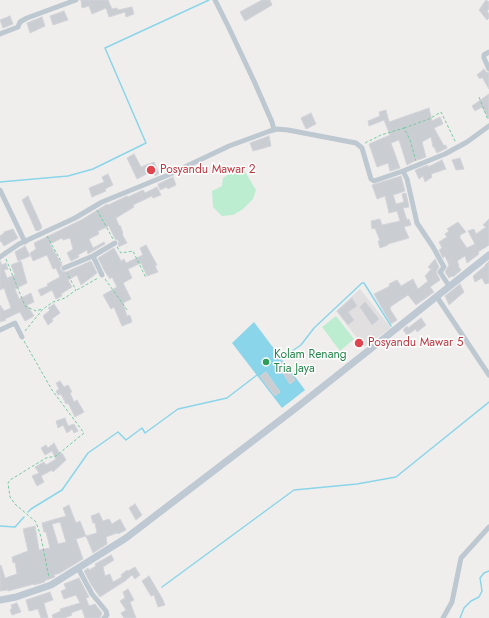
<!DOCTYPE html>
<style>
body{margin:0}
canvas{display:block;background:#f0eeed}
</style>
<canvas width="489" height="618"></canvas>
<script>
const g = document.querySelector('canvas').getContext('2d');
g.lineJoin = 'round';
function fill(path, color) { g.fillStyle = color; g.fill(path, 'evenodd'); }
const toPath = rows => new Path2D(rows.map(r => 'M' + r).join(''));
function trace(path, color, width, dash) { g.strokeStyle = color; g.lineWidth = width; g.lineCap = dash ? 'butt' : 'round'; g.setLineDash(dash || []); g.stroke(path); }
function write(font, color, halo, rows, align = 'center') {
  g.font = font + ' Jost,sans-serif'; g.lineWidth = 3; g.setLineDash([]); g.textBaseline = 'middle'; g.strokeStyle = halo; g.fillStyle = color; for (const [text, x, y, turn = 0] of rows) {
    g.save(); g.translate(x, y); g.rotate((+turn || 0) * Math.PI / 180); g.textAlign = isNaN(turn) ? turn : align; if (halo) g.strokeText(text, 0, 0); g.fillText(text, 0, 0); g.restore();
  }
}
fill(toPath([
 [360,289,391,328,364,347,336,311]
]), '#e1dfe0');
fill(toPath([
 [234,170,244,170,256,190,253,199,243,209,233,215,222,216,213,207,212,191,222,186,223,178],
 [336,316,354,339,340,351,322,327]
]), '#bcedd0');
fill(toPath([
 [254,322,305,390,282,408,232,343]
]), '#8ad5e9');
trace(toPath([
 [0,182,68,176,93,169,146,143,105,48,209,0],
 [280,359,301,345,314,328,362,283,364,283,391,326],
 [28,512,31,509,62,490,88,453,118,432,126,440,142,428,145,433,178,409,227,398,257,375],
 [0,526,15,527,24,517],
 [162,587,294,490,357,484,396,477,489,402],
 [460,618,464,608,471,601,479,597,482,591,480,578,484,573,489,571]
]), '#8ad5e9', 1.5);
const building = toPath([
 [81,0,108,0,112,9,117,8,118,10,132,7,134,14,126,17,125,12,109,17,106,8,92,14,89,6,82,8,81,0],
 [262,0,270,0,272,5,245,21,240,12,262,0],
 [486,0,489,2,489,9,487,11,489,14,489,18,487,20,479,10,486,0],
 [64,11,68,20,53,25,50,16,64,11],
 [10,16,13,24,3,28,0,20,10,16],
 [42,17,45,26,30,33,27,23,42,17],
 [484,69,486,72,489,73,489,89,482,77,480,79,477,75,484,69],
 [489,94,489,119,482,107,475,111,472,106,489,94],
 [429,108,432,121,440,117,443,124,434,128,444,146,446,145,447,148,437,153,434,147,433,147,431,137,422,142,426,157,418,160,418,159,407,165,399,140,391,143,400,168,390,171,388,163,377,167,369,144,390,135,384,120,369,126,368,121,380,116,379,112,386,110,389,122,429,108],
 [311,113,316,124,306,129,301,118,311,113],
 [269,136,271,146,253,151,250,143,269,136],
 [134,154,141,167,154,162,159,173,155,176,154,172,150,173,150,172,137,179,127,158,134,154],
 [460,158,464,169,456,170,452,160,460,158],
 [442,160,446,169,431,174,432,177,425,182,423,176,419,179,415,170,428,165,428,167,442,160],
 [108,174,113,185,105,189,106,191,92,197,89,188,104,182,102,177,108,174],
 [401,176,405,191,393,195,396,204,404,202,402,194,406,193,409,207,403,208,407,220,409,219,411,225,404,227,409,238,388,244,388,245,380,248,378,241,380,241,375,228,372,229,371,221,380,219,382,225,400,221,397,211,389,213,385,196,377,199,372,185,401,176],
 [173,177,176,185,168,189,167,187,160,190,158,184,173,177],
 [157,187,161,195,153,198,152,196,133,205,134,207,116,218,119,226,120,225,123,233,122,234,127,243,118,247,119,241,115,239,109,226,98,231,99,234,89,239,93,248,104,242,105,244,88,254,87,250,78,255,79,257,71,261,67,253,73,249,70,238,63,240,62,238,50,244,62,265,60,268,62,271,66,272,91,261,97,273,81,285,77,275,68,280,72,287,61,294,62,296,56,299,52,290,41,296,38,290,48,286,47,284,60,277,56,268,53,269,47,255,33,261,30,253,36,249,34,243,83,219,104,206,107,204,108,205,127,196,128,197,143,190,145,193,157,187],
 [28,196,42,227,41,229,38,231,37,230,36,231,22,200,28,196],
 [489,219,489,245,478,252,479,254,467,263,465,256,457,261,459,265,458,266,461,270,453,277,452,276,449,278,445,272,449,265,445,256,443,258,439,250,442,248,439,242,447,237,445,234,449,231,447,229,458,222,466,232,460,235,460,238,467,248,475,244,468,231,474,229,476,234,486,227,483,225,489,219],
 [13,229,18,238,4,246,1,241,0,242,0,236,4,233,4,232,13,229],
 [146,245,157,265,155,266,158,272,147,276,141,263,128,269,132,278,123,283,131,299,123,303,127,316,130,315,132,322,122,326,114,307,111,309,103,295,117,287,112,277,110,279,104,270,98,258,114,248,121,261,124,259,126,263,143,255,140,248,146,245],
 [25,246,30,256,18,261,15,252,25,246],
 [435,259,439,267,436,272,440,280,430,287,434,292,416,305,408,295,390,307,391,309,390,309,397,320,391,324,374,294,390,286,389,284,397,280,401,286,413,279,418,289,428,281,425,276,433,267,430,269,428,267,435,259],
 [0,261,2,265,6,263,8,269,4,270,7,278,15,275,11,265,21,261,27,283,15,289,19,299,31,293,34,302,27,305,34,316,25,321,20,312,5,319,6,320,0,322,0,305,4,311,11,308,4,288,0,290,0,261],
 [489,261,489,283,485,284,482,278,475,282,473,276,485,266,485,265,489,261],
 [460,284,464,292,449,305,445,296,460,284],
 [352,298,357,306,348,312,354,320,348,325,337,311,352,298],
 [365,302,379,319,372,325,360,307,365,302],
 [54,304,60,313,52,319,53,321,48,325,43,316,50,310,48,308,54,304],
 [421,318,426,325,417,332,416,329,407,335,403,330,407,326,408,328,421,318],
 [282,361,295,380,290,384,277,364,282,361],
 [266,372,280,392,275,396,260,376,266,372],
 [60,381,64,387,68,385,72,392,70,393,74,402,77,400,84,412,75,417,68,403,66,404,61,394,58,395,56,391,59,389,56,383,60,381],
 [65,418,68,426,74,424,78,431,74,433,72,429,67,433,63,425,58,428,56,421,65,418],
 [54,443,60,454,62,453,66,460,53,472,52,470,41,476,44,482,37,486,32,476,39,473,35,467,44,462,46,465,56,459,52,451,45,455,41,448,46,445,48,448,54,443],
 [135,504,142,515,136,520,129,508,135,504],
 [69,505,76,523,80,521,86,536,76,539,83,559,60,573,54,575,55,577,44,581,45,582,34,585,34,584,8,591,8,590,0,591,0,566,1,565,5,578,17,574,15,562,13,563,12,557,28,551,23,529,35,526,39,550,50,548,46,532,44,532,42,523,66,516,63,508,69,505],
 [60,522,66,542,58,544,52,524,60,522],
 [99,513,103,521,109,519,112,524,120,519,126,530,118,534,117,533,106,537,107,544,93,553,86,536,97,533,95,523,93,523,91,516,99,513],
 [111,555,114,560,103,567,105,576,110,574,113,582,122,577,121,575,127,570,128,571,135,567,140,575,135,579,132,575,125,581,100,597,92,586,84,571,88,568,89,570,96,566,95,564,111,555],
 [149,576,162,598,165,605,158,607,154,595,151,596,142,581,149,576],
 [79,578,88,595,89,597,86,598,89,606,95,604,102,613,100,618,85,618,82,609,71,613,72,615,64,618,53,618,52,615,61,611,60,609,80,603,76,595,64,599,61,591,66,589,64,584,79,578],
 [128,589,134,600,130,602,136,618,124,618,121,613,126,610,120,601,125,598,123,592,128,589],
 [50,592,53,600,44,603,48,618,41,618,38,609,29,611,26,600,50,592],
 [17,603,21,612,12,615,10,610,12,608,11,605,17,603]
]);
fill(building, '#cacdd2');
trace(building, '#d2d4d9', 1);
trace(toPath([
 [479,97,488,120],
 [404,128,429,119,441,112,456,143],
 [365,143,381,135,404,128,410,140,416,161],
 [97,210,113,239],
 [47,236,62,263],
 [117,247,121,253,133,251,146,278],
 [6,259,25,306,36,311,42,309],
 [105,279,128,311],
 [77,290,98,278],
 [25,331,43,309,53,302,65,298,76,290,67,273],
 [24,341,52,390,84,433,56,456,46,458,10,480,8,483,10,497,15,504,36,522,41,537,49,578]
]), '#75caa1', 1, [3, 2]);
trace(toPath([
 [215,0,229,28,254,81,272,122,274,130],
 [0,34,18,27,20,22,27,18,76,0],
 [489,52,484,55,484,58,489,69],
 [403,171,407,179,417,223,433,247,444,267,440,272,449,286],
 [0,190,25,242],
 [93,256,102,275],
 [0,257,19,244,75,218,102,202,168,175,229,146,270,131,277,129,288,130,356,143,362,148,371,179,374,181,403,171,445,154,467,142,489,126],
 [64,268,93,256,115,243],
 [437,297,489,375],
 [0,330,15,323,22,337],
 [78,568,92,594,106,611,107,615,104,618],
 [443,618,452,602,461,558,489,527]
]), '#bec8d0', 5);
trace(toPath([
 [0,600,16,597,51,585,126,538,296,408,489,255]
]), '#bec9d4', 7);
for (const [x, y, r, color] of [
 [151,170,5,"#e0444e"],
 [359,343,5,"#e0444e"],
 [266,362,4,"#2e9e5b"]
]) { const dot = new Path2D(); dot.arc(x, y, r, 0, 2 * Math.PI); g.fillStyle = color; g.fill(dot); trace(dot, '#fff', 1.5); }
write('12px', '#be3a42', '#fff', [
 ["Posyandu Mawar 2",160,170],
 ["Posyandu Mawar 5",368,343]
], 'left');
write('12px', '#27864d', '#fff', [
 ["Kolam Renang",274,355],
 ["Tria Jaya",274,369]
], 'left');
</script>
